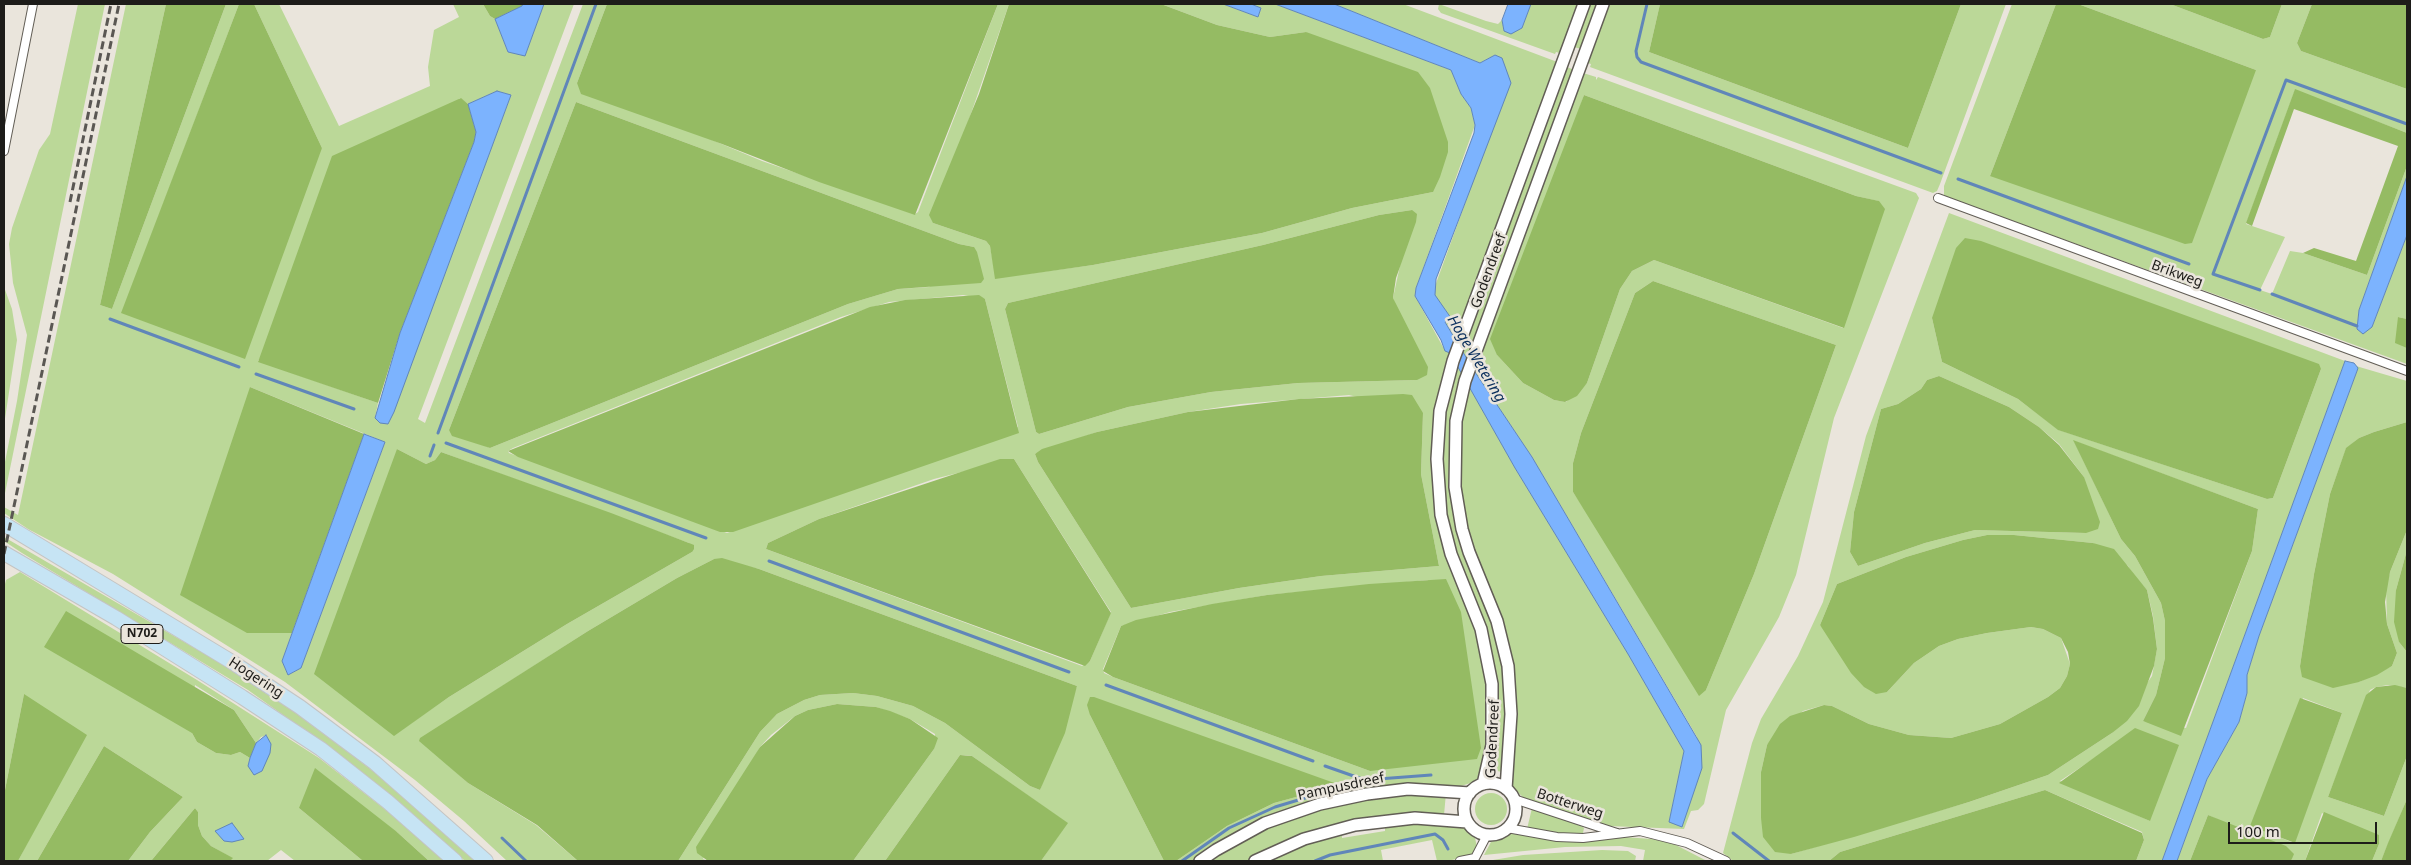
<!DOCTYPE html>
<style>
body{margin:0}
#map{position:relative;width:2411px;height:865px;overflow:hidden;background:#eae5dc;font-family:"Noto Sans",sans-serif}
canvas{display:block}
.frame{position:absolute;inset:0;border:5px solid #1d1c19;pointer-events:none}
.scale{position:absolute;left:2228px;top:822px;width:149px;height:22px;box-sizing:border-box;border:2px solid #1d1c19;border-top:0;padding-left:6px;font-size:15px;line-height:18px;white-space:nowrap;color:#1d1c19;-webkit-text-stroke:4px #eae5dc;paint-order:stroke}
</style>
<div id="map">
<canvas width="2411" height="865"></canvas>
<div class="frame"></div>
<div class="scale">100 m</div>
</div>
<script>
const g = document.querySelector('canvas').getContext('2d');
g.lineJoin = 'round';
function fill(path, color) { g.fillStyle = color; g.fill(path, 'evenodd'); }
const toPath = rows => new Path2D(rows.map(r => 'M' + r).join(''));
function trace(path, color, width, dash) { g.strokeStyle = color; g.lineWidth = width; g.lineCap = dash ? 'butt' : 'round'; g.setLineDash(dash || []); g.stroke(path); }
function write(font, color, halo, rows, align = 'center') {
  g.font = font + ' "Noto Sans",sans-serif'; g.lineWidth = 5; g.setLineDash([]); g.textBaseline = 'middle'; g.strokeStyle = halo; g.fillStyle = color; for (const [text, x, y, turn = 0] of rows) {
    g.save(); g.translate(x, y); g.rotate((+turn || 0) * Math.PI / 180); g.textAlign = isNaN(turn) ? turn : align; if (halo) g.strokeText(text, 0, 0); g.fillText(text, 0, 0); g.restore();
  }
}
fill(toPath([
 [78,4,105,4,4,498,4,467,17,401,27,335,13,283,9,244,12,228,39,150,50,134],
 [126,4,166,4,100,305,112,309,226,4,239,4,122,313,322,148,254,4,279,4,339,126,430,86,428,67,434,30,459,17,453,4,483,4,490,16,495,19,508,52,525,55,544,4,574,4,418,419,425,423,583,4,607,4,577,83,762,161,915,214,918,212,998,4,1009,4,933,223,986,241,990,246,996,278,1093,265,1262,233,1352,208,1433,192,1306,32,1270,37,1217,25,1161,4,1223,4,1258,17,1261,8,1251,4,1275,4,1451,70,1461,94,1471,108,1475,125,1416,288,1415,296,1443,347,1452,356,1435,487,1486,663,1491,726,1481,778,1477,781,1461,786,1332,797,1195,861,1176,861,1227,826,1274,803,1339,785,1090,715,1164,861,1041,861,1067,823,972,756,965,755,960,755,885,861,853,861,934,749,935,734,910,719,876,707,837,704,808,710,795,716,771,735,760,747,703,859,708,861,678,861,760,732,777,714,804,700,820,695,853,693,877,696,913,706,945,723,1030,786,1040,790,1077,686,759,569,714,559,677,578,588,631,476,703,448,765,468,783,536,825,578,861,507,861,464,821,415,780,285,682,113,574,28,529,4,513,4,507,18,515],
 [497,91,511,95,388,424,375,418,378,403,258,361,460,98,468,104],
 [576,102,959,244,974,247,929,287,898,289,848,304,490,448,449,430],
 [1412,210,1393,298,1417,380,1298,383,1211,392,1128,407,1039,434,1036,432,1005,309,1008,303,1263,245,1379,215],
 [963,295,985,299,1018,427,884,478,727,533,509,453,508,451,513,448,841,317,889,302],
 [250,387,385,442,301,668,288,675,282,661,292,633,247,633],
 [1349,395,1423,413,1421,474,1439,566,1321,576,1239,588,1131,608,1038,462,1035,454,1097,432,1188,412,1241,404],
 [397,449,426,464,435,460,441,452,689,543,692,552,567,624,449,697,394,735],
 [1014,459,1111,612,1090,661,1082,666,766,549,768,543,819,519,934,479],
 [1428,580,1370,771,1113,677,1104,673,1103,669,1121,626,1170,612,1267,595],
 [1334,4,1403,4,1560,63,1457,341,1445,321,1450,318,1435,296,1434,289,1467,198,1495,55,1480,63],
 [1439,4,1486,21,1498,24,1502,20,1504,31,1522,28,1531,4,1581,4,1563,54,1556,52,1555,54,1441,13,1438,9],
 [1587,4,1600,4,1581,49,1574,47],
 [1606,4,1660,4,1649,52,1908,148,1961,4,2006,4,1940,184,1937,191,1933,193,1590,67,1591,64,1584,62],
 [2012,4,2056,4,1990,176,2256,70,2078,4,2170,4,2263,39,2270,37,2282,4,2312,4,2297,43,2301,51,2407,89,2407,133,2295,90,2246,224,2285,237,2260,290,2272,294,2290,251,2303,253,2367,275,2407,166,2407,176,2359,310,2357,329,2372,327,2407,235,2407,319,2398,317,2407,347,2407,364,1944,196,1944,186],
 [1565,66,1574,70,1468,361,1461,349],
 [1580,72,1596,77,1596,80,1598,77,1916,193,1919,198,1834,418,1796,575,1779,617,1726,710,1704,804,1698,810,1691,811,1684,829,1609,826,1525,799,1514,789,1511,781,1514,704,1461,507,1458,442,1468,384,1515,468,1628,654,1684,751,1669,822,1697,737,1532,457,1473,369],
 [1584,95,1856,196,1878,201,1843,328,1654,260,1632,271,1620,289,1587,383,1566,402,1554,400,1523,383,1497,355],
 [1653,281,1836,345,1754,574,1706,690,1573,492,1573,463,1581,433,1635,293],
 [1949,213,2345,361,2162,861,2136,861,2144,840,2142,832,2045,790,1840,852,1829,861,1733,861,1723,853,1752,743,1761,719,1798,656,1823,602,1866,436],
 [1932,318,2321,369,2273,498,2267,499,2059,430,2018,399,1942,362],
 [1939,376,2009,407,2039,427,2059,444,2084,477,2086,533,1975,530,1925,543,1858,566,1850,552,1854,512,1881,409,1898,404,1921,389,1927,380],
 [2074,441,2258,509,2252,551,2186,728,2143,721,2156,695,2165,658,2165,621,2161,603,2135,556,2121,539],
 [1987,535,2014,535,2093,543,2128,566,2134,576,2147,590,2153,616,2157,649,2152,676,2112,733,2048,775,1969,802,1791,854,1761,818,1761,772,1767,745,1803,711,1824,705,1832,706,1869,724,1909,735,1951,738,2000,724,2048,697,2060,688,2067,676,2070,664,2061,638,2043,629,2031,627,1987,633,1958,639,1939,646,1914,663,1887,692,1820,625,1837,584,1906,557,1963,540],
 [2105,751,2150,821,2060,781],
 [4,287,12,309,17,340,4,425],
 [1456,363,1463,375,1451,469,1499,640,1508,705,1503,772,1491,770,1496,706,1441,494,1442,417],
 [2356,366,2407,381,2407,422,2374,432,2359,438,2346,449,2330,494,2314,574,2300,666,2359,682,2392,666,2397,653,2387,624,2386,587,2390,572,2407,530,2407,550,2396,590,2399,642,2407,652,2407,688,2388,685,2376,687,2370,690,2328,797,2384,816,2407,756,2407,799,2381,861,2372,861,2379,844,2322,813,2305,861,2291,861,2293,854,2208,815,2190,861,2177,861,2207,779,2239,722,2247,693,2247,675,2259,636,2357,371],
 [2303,698,2342,713,2294,843,2251,826],
 [4,537,253,682,333,740,419,807,478,861,465,861,413,814,328,747,248,690,22,553,4,541],
 [20,572,197,680,319,758,404,824,445,861,429,861,397,832,299,808,363,861,295,861,281,850,267,861,230,861,232,858,211,846,202,836,198,825,198,812,195,808,151,861,128,861,150,832,183,797,104,746,37,861,18,861,40,819,24,694,4,795,4,588,6,580],
 [195,685,234,710,256,743,261,737,267,735,248,766,250,758,240,752,231,755,216,753,197,742,192,733],
 '1475 809a16 16 0 1 1 32 0a16 16 0 1 1-32 0Z',
 [1446,793,1444,815,1399,815,1248,861,1206,861,1249,836,1308,811,1394,794],
 [1532,808,1581,826,1584,828,1583,833,1556,834,1527,829],
 [1401,822,1465,827,1475,838,1477,847,1472,855,1448,861,1437,861,1432,840,1381,850,1383,861,1262,861,1313,840,1342,836,1342,838,1385,831,1385,828],
 [1514,833,1584,841,1623,837,1652,839,1672,843,1707,861,1643,861,1645,850,1621,846,1565,847,1484,855,1491,842],
 [1602,850,1628,851,1636,856,1635,861,1487,861,1523,855]
]), '#bbd898');
fill(toPath([
 [166,4,226,4,112,309,100,305],
 [239,4,254,4,322,148,245,359,121,313],
 [483,4,523,4,522,6,495,19,490,16],
 [607,4,998,4,915,215,819,182,722,144,581,94,577,83],
 [1009,4,1161,4,1217,25,1270,37,1306,32,1418,72,1430,88,1448,142,1448,152,1440,177,1433,192,1352,208,1262,233,1093,265,995,279,990,246,986,241,933,223,929,215,979,94],
 [1660,4,1961,4,1908,148,1649,52],
 [2056,4,2078,4,2256,70,2192,243,2185,244,1990,176],
 [2170,4,2282,4,2270,37,2263,39],
 [2312,4,2407,4,2407,89,2301,51,2297,43],
 [2295,89,2407,133,2407,166,2367,275,2303,253,2314,248,2356,261,2398,146,2294,109,2252,226,2246,223],
 [1584,95,1856,196,1879,201,1885,209,1844,328,1654,260,1632,271,1620,289,1587,383,1577,396,1565,402,1554,400,1523,383,1497,355,1490,339],
 [461,98,468,104,476,132,474,142,400,333,378,403,258,362,332,156],
 [576,102,959,244,974,247,977,252,984,279,981,283,898,289,848,304,490,448,452,436,449,430],
 [1412,210,1417,214,1416,222,1396,278,1393,298,1428,367,1427,375,1417,380,1298,383,1211,392,1128,407,1039,434,1036,432,1005,309,1008,303,1263,245,1379,215],
 [1965,238,1981,241,2319,364,2321,369,2273,498,2267,499,2058,430,2018,399,1942,362,1932,318,1956,248],
 [1653,281,1836,345,1754,574,1706,690,1699,696,1573,492,1573,463,1581,433,1635,293],
 [979,295,985,299,1019,433,733,532,720,532,518,457,508,451,870,307,905,300],
 [2398,317,2407,319,2407,348,2395,343],
 [1939,376,2009,407,2039,427,2059,445,2084,477,2100,522,2098,529,2086,533,1975,530,1925,543,1858,566,1850,552,1854,512,1881,409,1898,404,1921,389,1927,380],
 [250,387,364,434,292,633,247,633,180,595],
 [1403,394,1412,395,1423,413,1421,474,1439,566,1321,576,1239,588,1131,608,1038,462,1035,454,1042,449,1097,432,1188,412,1299,399],
 [2407,422,2407,530,2390,572,2385,602,2387,624,2397,653,2392,666,2377,675,2359,682,2333,688,2302,677,2300,666,2314,574,2330,494,2346,448,2359,438,2374,432],
 [2073,440,2258,509,2252,551,2181,736,2143,721,2156,695,2165,658,2165,621,2161,603,2135,556,2121,539],
 [397,449,426,464,435,460,441,452,611,513,689,543,694,545,694,549,692,552,567,624,449,697,394,736,314,674],
 [1000,459,1014,459,1111,613,1090,661,1085,666,766,549,768,543,819,519],
 [1987,535,2014,535,2093,543,2114,549,2147,590,2153,618,2157,649,2154,666,2139,706,2127,721,2112,733,2048,775,1969,802,1854,837,1791,854,1775,852,1763,837,1761,818,1761,772,1767,745,1780,724,1790,716,1824,705,1832,706,1869,724,1909,735,1951,738,2000,724,2048,697,2060,688,2067,676,2070,664,2068,652,2061,638,2043,629,2031,627,1987,633,1958,639,1939,646,1914,663,1887,692,1876,694,1864,687,1851,673,1820,625,1837,584,1906,557,1963,540],
 [2407,550,2407,652,2399,642,2394,622,2396,590],
 [722,558,759,569,1077,686,1065,733,1040,790,1030,786,945,723,913,706,877,696,853,693,820,695,804,700,777,714,760,732,678,861,578,861,537,825,468,783,419,741,420,738,588,631,677,578,714,559],
 [1446,579,1461,612,1481,748,1477,759,1370,771,1113,677,1103,671,1121,626,1136,620,1212,604,1267,595,1369,584],
 [66,611,234,710,256,743,250,758,240,752,231,755,216,753,197,742,192,733,44,647],
 [2395,685,2407,688,2407,756,2384,816,2328,797,2366,695,2376,687],
 [24,694,87,735,18,861,4,861,4,795],
 [1090,697,1094,697,1340,785,1274,803,1227,826,1176,861,1164,861,1090,715,1087,705],
 [2300,698,2342,713,2295,843,2250,826],
 [837,704,876,707,890,711,910,719,938,738,934,749,853,861,708,861,697,853,696,847,760,747,795,716,808,710],
 [2135,728,2179,745,2150,821,2059,783],
 [104,746,183,797,150,832,128,861,37,861],
 [960,755,972,756,1068,823,1041,861,885,861],
 [315,768,397,832,429,861,363,861,299,808],
 [2045,790,2142,833,2144,840,2136,861,1829,861,1840,852],
 [2407,799,2407,861,2381,861,2388,843],
 [195,808,198,812,198,825,202,836,211,846,233,858,230,861,151,861],
 [2324,812,2379,835,2379,844,2372,861,2305,861],
 [2208,815,2286,846,2294,854,2291,861,2190,861]
]), '#95bb63');
const water = toPath([
 [523,4,544,4,525,56,508,52,495,19,522,6,523,4],
 [1223,4,1251,4,1261,8,1258,17,1223,4],
 [1275,4,1334,4,1480,63,1495,55,1502,58,1511,83,1436,279,1435,295,1451,318,1445,322,1473,369,1532,457,1701,745,1702,768,1682,827,1669,822,1684,751,1628,654,1515,468,1450,353,1445,351,1441,340,1415,296,1416,288,1474,133,1475,125,1471,108,1461,94,1451,70,1275,4],
 [1508,4,1531,4,1522,28,1511,34,1504,31,1502,20,1508,4],
 [497,91,511,95,394,412,388,424,380,423,375,418,400,333,474,142,476,132,468,104,497,91],
 [2407,176,2407,235,2372,327,2363,334,2357,329,2359,310,2407,176],
 [2345,361,2354,363,2358,368,2357,371,2259,636,2247,675,2247,693,2239,722,2207,779,2177,861,2162,861,2345,361],
 [364,434,385,442,301,668,288,675,282,661,364,434],
 [266,735,271,744,270,753,262,771,254,775,248,766,250,758,256,743,266,735],
 [232,823,244,839,232,842,224,841,215,831,232,823]
]);
fill(water, '#7cb3fe');
trace(water, '#6086b9', 1);
trace(toPath([
 [1647,4,1636,51,1637,57,1641,62,1941,173],
 [1958,179,2189,264],
 [2260,290,2213,274,2286,80,2407,124],
 [2272,294,2357,326],
 [110,319,239,367],
 [256,374,354,409],
 [438,433,596,4],
 [446,443,706,538],
 [430,456,434,445],
 [769,561,1069,672],
 [1106,685,1313,761],
 [1325,766,1365,780],
 [1733,833,1769,861],
 [502,838,526,861],
 [1182,861,1229,828,1275,807,1365,780,1431,775],
 [1315,861,1330,855,1435,834,1443,840,1448,849]
]), '#6086b9', 3);
const minor = toPath([
 [4,151,33,4],
 [1938,198,2407,371],
 [1514,799,1617,833],
 [1507,828,1557,837,1583,838,1640,831,1687,843,1726,861],
 [1460,861,1475,858,1487,835]
]);
const secondary = toPath([
 '1464 809a26 26 0 1 1 52 0a26 26 0 1 1-52 0Z',
 [1483,784,1492,745,1492,684,1481,629,1451,554,1441,515,1437,459,1440,411,1453,361,1584,4],
 [1506,789,1511,714,1508,666,1497,621,1469,552,1462,529,1455,487,1456,421,1465,381,1603,4],
 [1200,861,1216,850,1265,823,1320,804,1367,794,1408,789,1470,793],
 [1255,861,1304,839,1355,825,1415,818,1467,822]
]);
const trunk = toPath([
 [4,524,232,662,300,707,375,763,486,861],
 [4,553,116,618,242,697,321,749,388,802,455,861]
]);
trace(minor, '#625e56', 10);
trace(secondary, '#625e56', 14);
trace(trunk, '#c4c4c3', 16);
trace(minor, '#fff', 8);
trace(secondary, '#fff', 11);
trace(trunk, '#c6e4f4', 14);
trace(toPath([
 [70,202,111,4],
 [4,554,119,4]
]), '#5a5753', 3, [8, 4]);
for (const [x, y, w] of [
 [142,634,42]
]) { const box = new Path2D(); box.roundRect(x - w / 2, y - 9.5, w, 19, 4); g.fillStyle = '#eae5dc'; g.fill(box); trace(box, '#1d1c19', 1); }
write('bold 12px', '#1d1c19', null, [
 ["N702",142,634]
]);
write('14px', '#1d1c19', '#eae5dc', [
 ["Godendreef",1489,271,-70],
 ["Brikweg",2177,274,20],
 ["Hogering",256,678,33],
 ["Godendreef",1493,739,-87],
 ["Pampusdreef",1341,787,-12],
 ["Botterweg",1570,804,18]
]);
write('italic 15px', '#092e5c', '#eae5dc', [
 ["Hoge Wetering",1476,359,59]
]);
</script>
